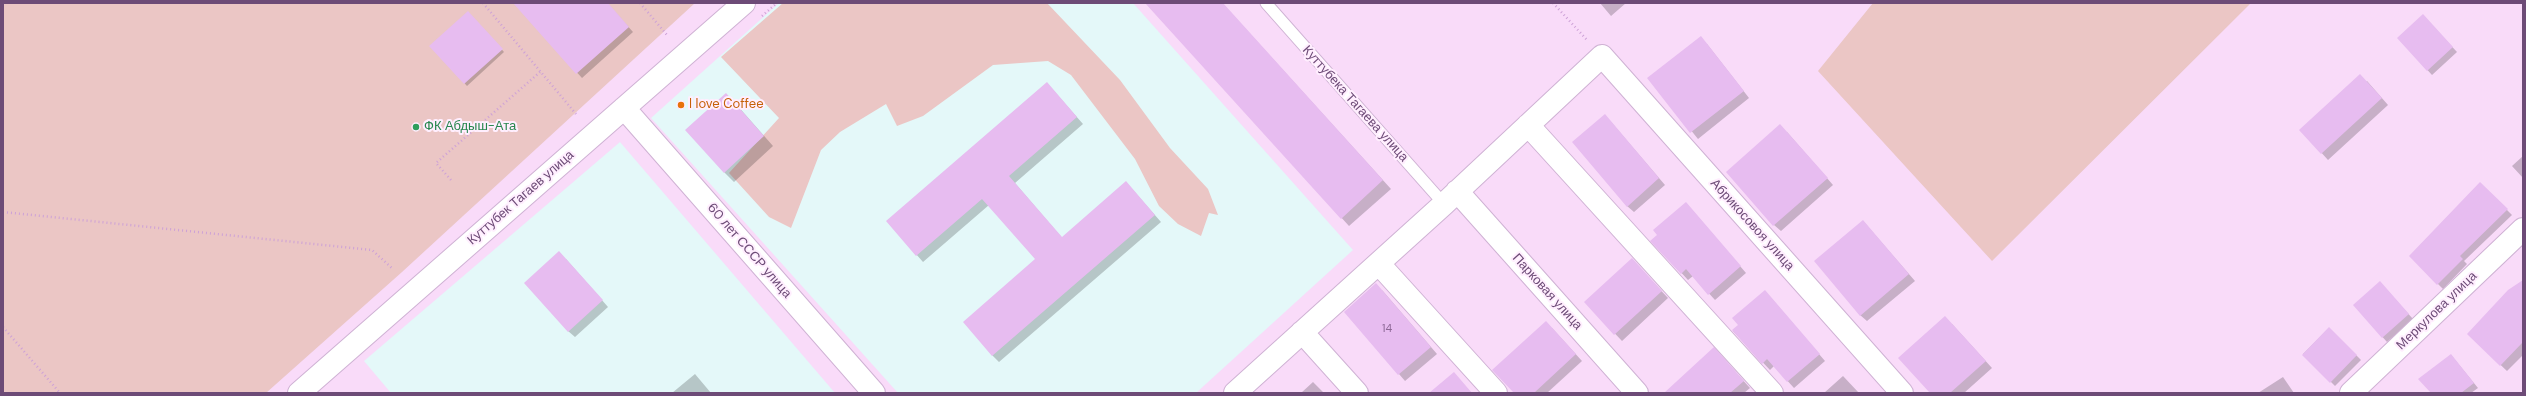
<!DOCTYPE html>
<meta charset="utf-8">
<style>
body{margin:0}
#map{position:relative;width:2526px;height:396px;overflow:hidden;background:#fce7fc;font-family:"DM Sans",sans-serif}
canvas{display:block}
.frame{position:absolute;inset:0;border:4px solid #6d4b77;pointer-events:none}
</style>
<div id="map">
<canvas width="2526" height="396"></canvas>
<div class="frame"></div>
</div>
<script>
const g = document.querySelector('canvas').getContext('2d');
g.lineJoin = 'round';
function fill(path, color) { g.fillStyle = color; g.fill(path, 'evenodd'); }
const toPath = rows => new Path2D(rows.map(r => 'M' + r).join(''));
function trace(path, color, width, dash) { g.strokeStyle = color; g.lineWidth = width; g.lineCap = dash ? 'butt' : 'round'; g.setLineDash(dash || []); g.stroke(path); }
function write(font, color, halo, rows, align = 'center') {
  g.font = font + ' "DM Sans",sans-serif'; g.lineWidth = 4; g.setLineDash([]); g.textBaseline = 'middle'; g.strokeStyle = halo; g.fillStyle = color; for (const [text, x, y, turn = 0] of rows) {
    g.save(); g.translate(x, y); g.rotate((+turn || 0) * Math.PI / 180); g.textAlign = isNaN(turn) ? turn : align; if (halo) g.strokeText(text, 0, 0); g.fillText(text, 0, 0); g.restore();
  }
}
fill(toPath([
 [3,3,2523,3,2523,393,3,393]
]), '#f9dbf9');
fill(toPath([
 [779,3,1133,3,1353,250,1196,393,898,393,651,118],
 [620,142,835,393,391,393,364,361]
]), '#e4f8f9');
fill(toPath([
 [3,3,695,3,402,272,266,393,3,393],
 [783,3,1047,3,1120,80,1170,148,1208,189,1218,215,1209,213,1201,236,1178,224,1159,206,1135,159,1071,75,1048,61,993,65,923,116,897,126,886,104,840,132,821,150,791,228,769,217,729,173,779,118,721,57],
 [1873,3,2251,3,1992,261,1818,71]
]), '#ebc6c5');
fill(toPath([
 [514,3,607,3,633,32,582,78],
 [1146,3,1222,3,1391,189,1349,226],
 [1600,3,1626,3,1611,16],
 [468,12,504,52,467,86,431,46],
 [2427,20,2457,52,2432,75,2398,38],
 [1707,44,1749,98,1698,139,1649,78],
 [2367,81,2388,105,2328,160,2301,130],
 [1053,90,1083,124,1015,183,1062,238,1132,189,1161,222,999,362,992,355,1036,259,989,205,923,262,887,221],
 [736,104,773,146,734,182,724,172],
 [1611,122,1665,185,1634,212,1627,206],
 [1787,132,1833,185,1781,231,1774,225],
 [2523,156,2523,178,2512,166],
 [2480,183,2512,215,2464,261,2467,264,2443,289,2410,256],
 [1692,210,1746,273,1715,300,1693,276,1688,280,1652,241],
 [1863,221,1915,281,1867,321,1860,315],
 [566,259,608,307,575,337,568,331],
 [1638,266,1668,298,1622,341,1585,302],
 [2523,281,2523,355,2507,371,2468,334],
 [2384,287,2413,319,2387,342,2354,305],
 [1382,290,1437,354,1405,381,1399,374],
 [1771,298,1825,361,1794,388,1774,366,1770,370,1733,331],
 [1952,324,1992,368,1964,393,1931,393],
 [1552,328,1582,361,1547,393,1515,393],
 [2329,328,2361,360,2335,386,2303,354],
 [1720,355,1750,388,1744,393,1665,393],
 [2451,355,2478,388,2471,393,2432,393],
 [695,374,711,393,672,393],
 [1843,376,1859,393,1824,393],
 [2283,377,2294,393,2258,393],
 [1313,382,1324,393,1301,393]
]), '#0003');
fill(toPath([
 [513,3,608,3,629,27,576,74],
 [1145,3,1223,3,1383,180,1341,219],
 [468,11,503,49,464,84,429,46],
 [2423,14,2453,47,2427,71,2397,38],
 [1701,36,1744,91,1690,133,1647,78],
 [2360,74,2382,98,2321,154,2299,130],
 [1047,82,1077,117,1009,176,1062,237,1126,181,1155,215,992,356,963,322,1035,259,982,199,916,256,886,221],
 [726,93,764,136,724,173,685,130],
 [1605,114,1659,178,1627,207,1572,142],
 [1780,124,1828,178,1773,226,1726,172],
 [2480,182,2508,209,2460,256,2463,259,2437,285,2409,256],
 [1686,202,1741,266,1708,295,1686,269,1681,274,1650,241,1657,235,1653,230],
 [1863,220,1909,274,1860,316,1814,261],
 [559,251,603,300,568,332,524,283],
 [1632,258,1662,291,1614,335,1584,302],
 [2523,280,2523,342,2500,366,2467,334,2508,290],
 [2380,281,2409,314,2382,338,2353,305],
 [1376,283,1431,347,1398,375,1344,312],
 [1765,290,1820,354,1787,382,1767,359,1762,364,1732,330,1738,325,1732,318],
 [1945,316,1986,361,1950,393,1930,393,1898,358],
 [1546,321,1576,354,1534,393,1514,393,1492,370],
 [2329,327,2357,355,2330,383,2302,355],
 [1714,347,1744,381,1730,393,1664,393],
 [2451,354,2474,383,2461,393,2431,393,2418,379],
 [1454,372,1472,393,1429,393]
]), '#e7bcf0');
const service = toPath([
 [1266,3,1444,204]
]);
const minor = toPath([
 [624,108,874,393],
 [1528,125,1772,393],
 [1457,191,1637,393],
 [1379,264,1496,393],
 [1302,332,1357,393],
 [299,393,744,3],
 [1235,393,1444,204,1602,56,1902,393],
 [2351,393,2523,229]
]);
trace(service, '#cfb2d4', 13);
trace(minor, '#cfb2d4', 24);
trace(toPath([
 [483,3,576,114],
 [640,3,667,35],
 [1553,3,1588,41],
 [762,16,777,3],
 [451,180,436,163,540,72],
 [3,212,372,250,393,269],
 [3,327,60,393]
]), '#cda1d7', 2.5, [1, 3]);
trace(service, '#fff', 11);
trace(minor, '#fff', 22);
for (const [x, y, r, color] of [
 [681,105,4,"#e8710a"],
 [416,127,4,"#2e9e5b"]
]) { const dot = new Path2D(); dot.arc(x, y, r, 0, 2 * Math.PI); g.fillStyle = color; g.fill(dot); trace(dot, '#ffeefe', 1.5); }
write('11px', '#8c6795', null, [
 ["14",1387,329]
]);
write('13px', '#6d4b77', '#ffeefe', [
 ["Куттубека Тагаева улица",1355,104,48],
 ["Куттубек Тагаев улица",521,198,-41],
 ["Абрикосовоя улица",1752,225,48],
 ["60 лет СССР улица",749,251,49],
 ["Парковая улица",1547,292,48],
 ["Меркулова улица",2437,311,-44]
]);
write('13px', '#c56008', '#ffeefe', [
 ["I love Coffee",689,105]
], 'left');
write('13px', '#27864d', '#ffeefe', [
 ["ФК Абдыш-Ата",424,127]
], 'left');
</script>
